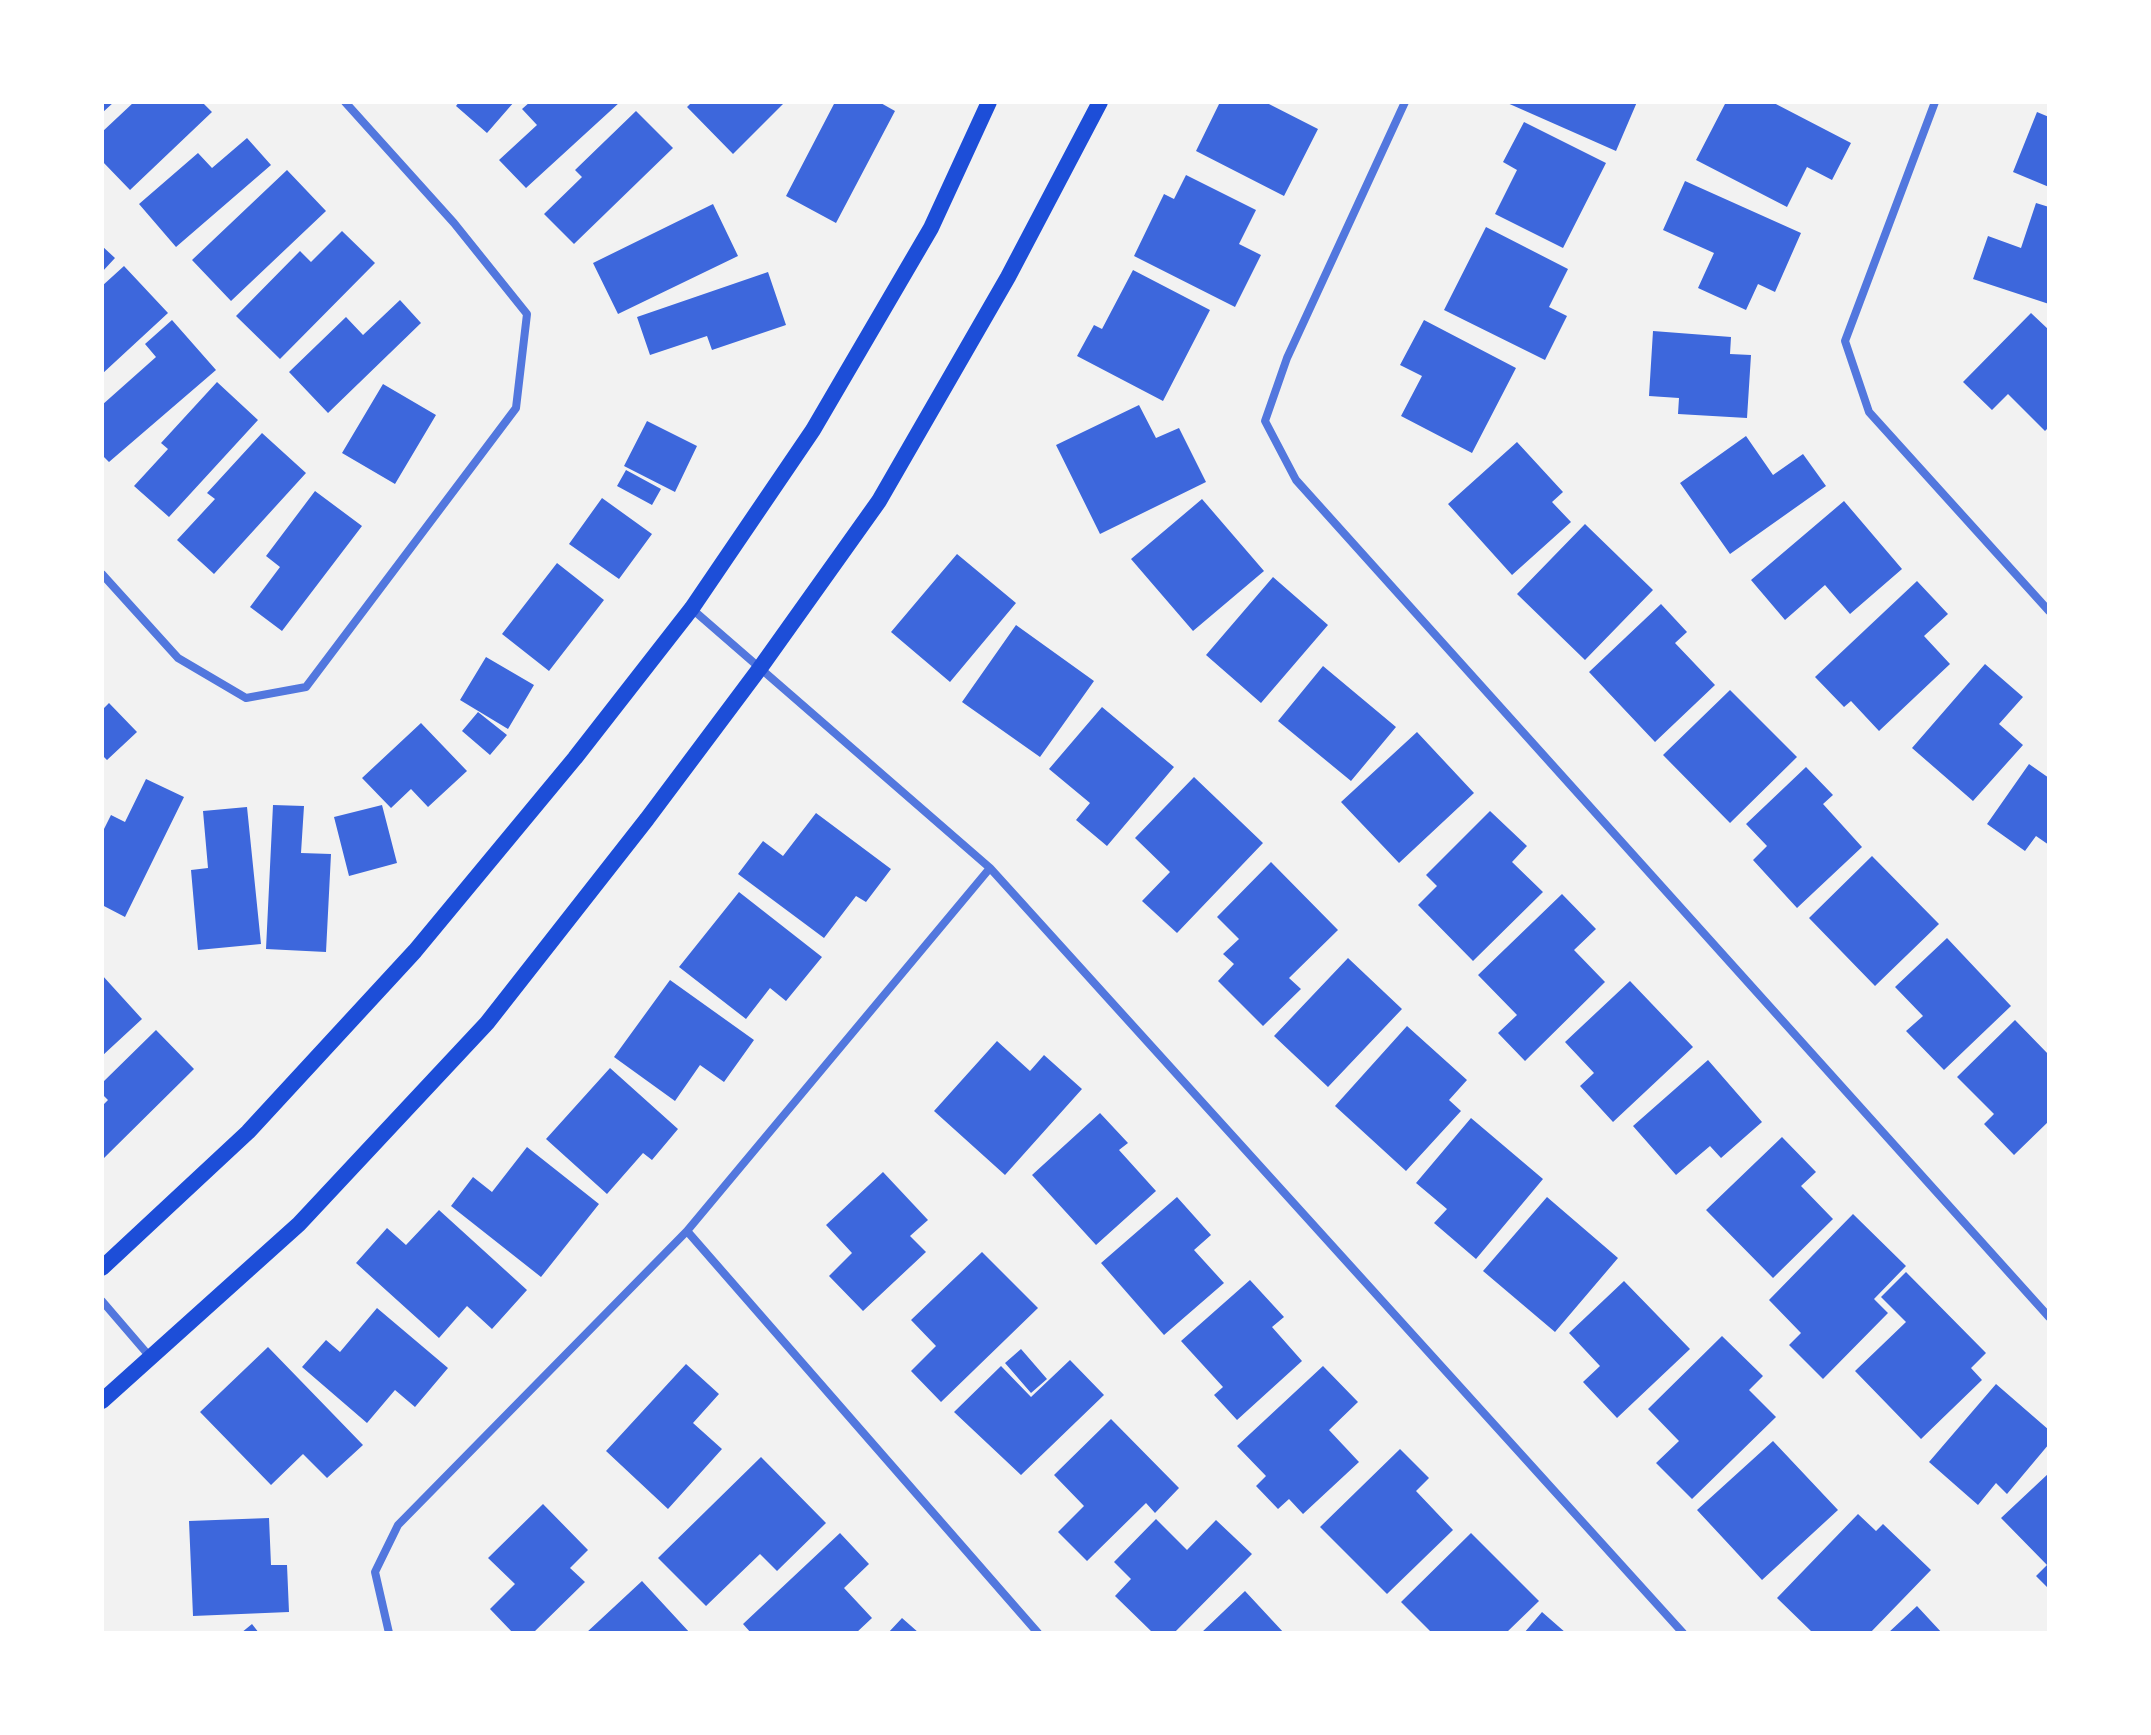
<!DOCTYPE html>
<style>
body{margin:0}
#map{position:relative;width:2151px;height:1735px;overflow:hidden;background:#f2f2f2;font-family:Ubuntu,sans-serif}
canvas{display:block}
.frame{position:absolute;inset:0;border:104px solid #fff;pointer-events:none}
</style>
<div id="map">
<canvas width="2151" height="1735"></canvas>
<div class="frame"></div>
</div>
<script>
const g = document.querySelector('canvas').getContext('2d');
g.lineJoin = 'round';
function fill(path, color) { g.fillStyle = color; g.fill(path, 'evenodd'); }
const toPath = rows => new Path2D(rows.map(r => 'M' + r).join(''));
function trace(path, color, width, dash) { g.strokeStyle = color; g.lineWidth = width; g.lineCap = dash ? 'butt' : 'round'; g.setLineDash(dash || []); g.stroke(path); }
fill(toPath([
 [102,102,114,102,102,113],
 [134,102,202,102,212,112,130,190,102,161,102,132],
 [459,102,514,102,487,133,456,106],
 [530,102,620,102,526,188,499,160,537,125,522,109],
 [692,102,785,102,733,154,687,107],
 [835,102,879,102,895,111,836,223,786,196],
 [1220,102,1265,102,1318,129,1284,196,1196,151],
 [1505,102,1637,102,1616,151],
 [1726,102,1772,102,1851,143,1832,180,1807,167,1787,207,1696,160],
 [636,111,673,148,574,244,544,214,582,177,575,170],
 [2037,112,2049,117,2049,187,2013,172],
 [1524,122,1606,163,1563,248,1495,214,1517,170,1503,162],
 [247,138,271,165,176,247,139,204,198,153,212,168],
 [287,170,326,211,231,301,192,260],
 [1186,175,1256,210,1239,244,1261,255,1235,307,1134,256,1164,194,1174,199],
 [1685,181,1801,233,1775,292,1758,284,1746,310,1698,288,1714,253,1663,230],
 [2036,203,2049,207,2049,304,1973,279,1988,236,2021,248],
 [713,204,738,256,618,314,593,263],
 [1486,227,1568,269,1549,307,1567,316,1545,360,1444,310],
 [342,231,375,263,280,359,236,316,300,251,311,262],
 [102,246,115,258,102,272],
 [124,266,168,313,102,374,102,286],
 [1133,270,1210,310,1163,401,1077,356,1094,325,1102,329],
 [768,272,786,325,712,350,707,336,650,355,637,317],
 [400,300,421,323,328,413,289,372,346,317,363,335],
 [2031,313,2049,330,2049,427,2045,431,2008,394,1992,410,1963,382],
 [172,320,216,370,109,462,102,455,102,405,156,357,145,344],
 [1424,320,1516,368,1472,453,1401,416,1422,376,1400,365],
 [1653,331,1731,337,1730,354,1751,355,1747,418,1678,414,1679,398,1649,396],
 [217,382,258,420,169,517,134,486,168,449,161,443],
 [383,384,436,415,395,484,342,453],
 [1139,405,1156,438,1179,428,1206,482,1100,534,1056,445],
 [647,421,697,446,675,492,624,466],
 [262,433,306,473,214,574,177,540,215,499,207,493],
 [1746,436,1773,475,1803,454,1826,486,1730,554,1680,483],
 [1517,442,1563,492,1552,502,1571,522,1512,575,1448,504],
 [626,470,661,489,652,505,617,486],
 [315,491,362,526,282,631,250,607,280,567,266,556],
 [602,498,652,534,619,579,569,544],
 [1202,499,1264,571,1193,631,1131,559],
 [1844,501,1902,569,1850,614,1825,585,1785,620,1751,580],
 [1585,524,1653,590,1585,660,1517,594],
 [957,554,1016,603,950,682,891,632],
 [557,563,604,600,549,671,502,634],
 [1273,577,1328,625,1261,703,1206,655],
 [1917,581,1948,614,1924,636,1950,664,1879,731,1851,701,1844,707,1815,677],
 [1661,604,1687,632,1675,643,1715,685,1655,742,1589,672],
 [1016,625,1094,681,1040,757,962,702],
 [486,657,534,685,508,729,460,700],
 [1985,664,2023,697,1999,724,2023,745,1973,801,1912,748],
 [1323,666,1396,727,1351,781,1278,721],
 [1730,690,1797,757,1730,823,1663,755],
 [109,703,137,732,107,760,102,755,102,710],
 [1102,707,1174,767,1107,846,1076,820,1090,803,1049,769],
 [478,712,507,735,490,755,462,731],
 [421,723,467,771,428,807,411,789,391,808,362,778],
 [1417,732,1474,793,1399,863,1341,802],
 [2029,764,2049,778,2049,845,2036,836,2025,851,1987,824],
 [1806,767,1833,795,1823,804,1862,847,1797,908,1753,860,1767,846,1746,824],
 [1194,777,1263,843,1177,933,1142,901,1170,872,1135,838],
 [146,779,184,797,125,917,102,905,102,833,111,815,125,822],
 [273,805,304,806,301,853,331,854,326,952,266,949],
 [382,805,397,863,349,876,334,817],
 [247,807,261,944,198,950,191,870,208,868,203,811],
 [1490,811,1527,846,1512,862,1543,892,1473,961,1418,905,1437,886,1426,875],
 [816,813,891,869,866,902,856,896,824,938,738,874,763,841,783,856],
 [1872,856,1939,924,1875,986,1809,918],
 [1271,862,1338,930,1289,978,1301,989,1263,1026,1218,981,1234,964,1223,954,1239,939,1217,917],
 [739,892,822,957,786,1001,770,988,746,1019,679,967],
 [1562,894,1596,929,1574,950,1605,982,1525,1061,1498,1033,1517,1015,1478,975],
 [1947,938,2011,1006,1944,1070,1906,1031,1923,1016,1895,987],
 [1348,958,1402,1009,1328,1087,1274,1036],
 [102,975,142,1019,102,1056],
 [670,980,754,1040,724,1082,700,1065,675,1101,614,1057],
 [1630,981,1693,1047,1613,1122,1580,1086,1594,1073,1565,1042],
 [2015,1020,2049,1055,2049,1121,2014,1155,1984,1124,1994,1114,1957,1077],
 [1407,1026,1467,1080,1449,1100,1461,1111,1406,1171,1335,1106],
 [156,1030,194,1069,102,1160,102,1106,108,1100,102,1094,102,1083],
 [997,1041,1030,1071,1044,1055,1082,1089,1005,1175,934,1111],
 [1708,1060,1762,1122,1721,1158,1710,1146,1676,1175,1633,1126],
 [610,1068,678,1129,652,1160,643,1153,607,1194,546,1139],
 [1100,1113,1128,1143,1119,1150,1156,1191,1096,1245,1032,1175],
 [1471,1118,1543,1179,1476,1259,1434,1223,1447,1209,1416,1183],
 [1782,1137,1816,1172,1801,1186,1833,1219,1773,1278,1706,1210],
 [527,1147,599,1204,541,1277,451,1206,473,1177,492,1192],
 [883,1172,928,1220,910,1236,926,1252,863,1311,829,1276,852,1253,826,1225],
 [1177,1197,1211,1235,1194,1250,1224,1283,1164,1335,1101,1263],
 [1547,1197,1618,1258,1555,1332,1483,1271],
 [439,1210,527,1290,492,1329,467,1306,439,1338,356,1263,387,1228,406,1245],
 [1853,1214,1906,1266,1874,1299,1888,1313,1823,1379,1789,1345,1801,1333,1769,1300],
 [982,1252,1038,1308,941,1402,911,1371,936,1346,911,1320],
 [1906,1272,1986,1353,1971,1368,1982,1380,1921,1439,1855,1371,1906,1322,1881,1297],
 [1250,1280,1284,1317,1272,1327,1302,1361,1237,1420,1214,1395,1223,1387,1181,1341],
 [1624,1281,1690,1349,1617,1418,1583,1382,1600,1366,1569,1333],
 [377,1308,448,1368,415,1407,395,1390,367,1423,302,1367,326,1340,340,1352],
 [1722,1336,1763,1376,1749,1390,1776,1417,1692,1499,1656,1463,1679,1441,1648,1409],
 [268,1347,363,1445,327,1478,303,1454,271,1485,200,1412],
 [1021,1349,1047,1379,1031,1393,1005,1363],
 [1070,1360,1104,1395,1021,1475,954,1412,1001,1366,1031,1397],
 [686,1364,719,1394,693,1423,722,1449,668,1509,606,1451],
 [1323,1366,1358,1402,1329,1430,1359,1462,1303,1514,1289,1499,1278,1509,1256,1486,1266,1476,1237,1446],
 [1996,1384,2049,1430,2049,1444,2007,1494,1996,1483,1978,1505,1929,1462],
 [1111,1419,1179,1488,1155,1513,1146,1503,1087,1561,1058,1532,1084,1506,1054,1475],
 [1773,1441,1838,1510,1762,1580,1697,1510],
 [1400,1449,1429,1478,1416,1491,1453,1530,1387,1594,1320,1527],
 [761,1457,826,1523,777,1571,760,1554,706,1606,658,1558],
 [2049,1473,2049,1589,2036,1576,2047,1565,2001,1518],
 [543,1504,588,1550,570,1568,585,1582,533,1633,513,1633,490,1609,515,1584,488,1558],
 [1858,1514,1876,1531,1883,1524,1931,1570,1870,1633,1813,1633,1777,1598],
 [269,1518,271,1565,287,1565,289,1612,193,1616,189,1521],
 [1156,1519,1187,1550,1216,1520,1252,1554,1174,1633,1153,1633,1115,1596,1131,1579,1114,1562],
 [840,1533,869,1564,844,1588,872,1618,856,1633,751,1633,743,1624],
 [1471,1533,1539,1601,1506,1633,1432,1633,1401,1602],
 [642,1581,690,1633,586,1633],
 [1245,1591,1284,1633,1201,1633],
 [1917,1606,1942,1633,1888,1633],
 [1542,1612,1566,1633,1524,1633],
 [902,1618,919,1633,888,1633],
 [252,1624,259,1633,241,1633]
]), '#3d67dc');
trace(toPath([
 [1405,102,1287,358,1265,421,1296,480,2049,1317],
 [1935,102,1845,341,1869,412,2049,611],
 [102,574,178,658,246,698,306,687,516,408,527,314,454,223,345,102],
 [692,609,990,868,1683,1633],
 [687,1231,1038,1633],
 [102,1301,151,1358],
 [389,1633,375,1572,398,1525,687,1231,990,868]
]), '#5277de', 8);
trace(toPath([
 [102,1268,248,1132,415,951,575,758,692,608,813,430,931,228,989,102],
 [102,1401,299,1224,487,1023,647,819,760,668,879,501,1008,277,1100,102]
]), '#1d4ed8', 16);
</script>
